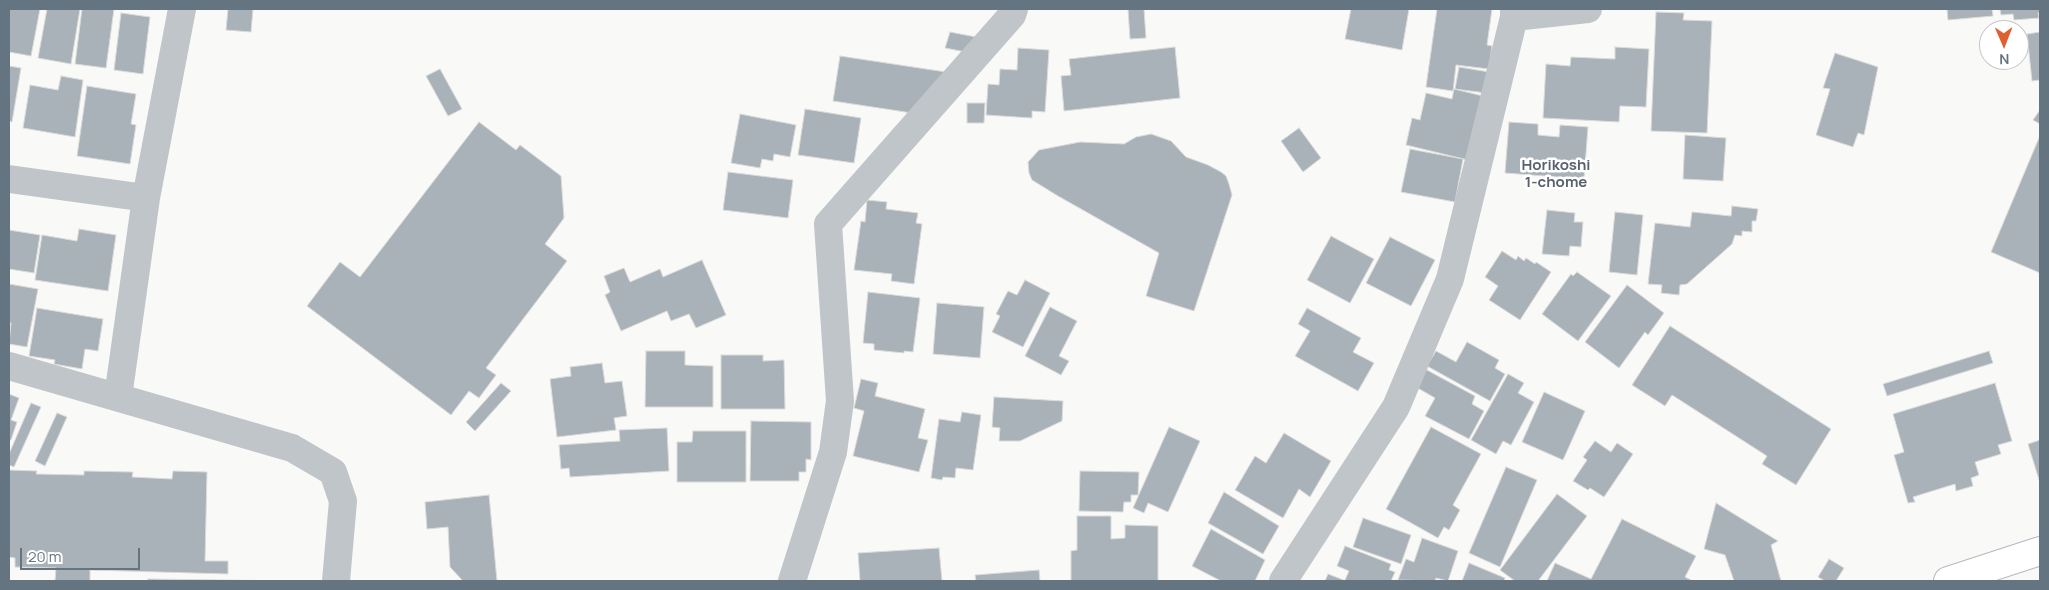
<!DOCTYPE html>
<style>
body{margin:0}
#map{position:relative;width:2049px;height:590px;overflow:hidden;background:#f9f9f7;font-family:Manrope,sans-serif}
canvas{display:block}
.frame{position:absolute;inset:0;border:10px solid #657481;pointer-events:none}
.north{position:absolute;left:1979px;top:20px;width:50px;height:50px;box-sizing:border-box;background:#fff;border:1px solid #c1c7cd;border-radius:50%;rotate:179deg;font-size:14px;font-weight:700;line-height:20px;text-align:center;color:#657481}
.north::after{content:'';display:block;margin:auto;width:18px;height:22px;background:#df5f31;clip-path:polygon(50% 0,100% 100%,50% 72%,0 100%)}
.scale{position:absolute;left:20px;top:548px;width:120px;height:22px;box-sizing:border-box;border:2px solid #657481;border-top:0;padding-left:6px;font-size:15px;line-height:18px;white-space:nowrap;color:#657481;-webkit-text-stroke:4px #fff;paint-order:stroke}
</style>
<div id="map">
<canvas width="2049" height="590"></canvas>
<div class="frame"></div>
<div class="north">N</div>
<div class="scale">20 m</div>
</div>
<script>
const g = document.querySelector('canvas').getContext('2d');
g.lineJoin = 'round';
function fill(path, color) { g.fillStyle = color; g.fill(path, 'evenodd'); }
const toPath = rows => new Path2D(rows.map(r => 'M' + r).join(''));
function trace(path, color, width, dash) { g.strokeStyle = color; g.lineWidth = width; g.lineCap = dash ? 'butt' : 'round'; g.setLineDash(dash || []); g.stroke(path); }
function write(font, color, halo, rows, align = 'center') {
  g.font = font + ' Manrope,sans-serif'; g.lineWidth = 5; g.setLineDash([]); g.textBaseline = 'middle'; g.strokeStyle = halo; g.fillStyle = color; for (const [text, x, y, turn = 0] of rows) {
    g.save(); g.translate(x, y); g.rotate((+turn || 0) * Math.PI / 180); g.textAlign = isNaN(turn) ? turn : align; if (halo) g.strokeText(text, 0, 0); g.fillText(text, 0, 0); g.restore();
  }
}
const building = toPath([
 [9,9,40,9,31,56,9,52,9,9],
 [47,9,80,9,71,64,38,58,47,9],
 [82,9,114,9,106,68,75,64,82,9],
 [228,9,253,9,251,32,226,30,228,9],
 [1128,9,1144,9,1146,38,1130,39,1128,9],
 [1351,9,1409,9,1402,50,1345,39,1351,9],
 [1437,9,1492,9,1487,45,1492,46,1489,69,1456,65,1453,91,1426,87,1437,9],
 [1947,9,1992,9,1993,16,1948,20,1947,9],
 [2000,9,2040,9,2040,13,2038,13,2039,18,2014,20,2013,14,2001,15,2000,9],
 [1656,12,1684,13,1683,20,1712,21,1707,133,1651,131,1656,12],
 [121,13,150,17,143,74,114,70,121,13],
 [950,32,981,38,971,53,945,48,950,32],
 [2040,32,2040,80,2032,81,2027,34,2040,32],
 [1175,47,1180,98,1064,111,1061,76,1071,75,1069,59,1175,47],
 [1615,47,1649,49,1646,107,1620,106,1619,122,1543,118,1546,64,1570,66,1571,57,1615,59,1615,47],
 [1018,48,1049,50,1045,112,1032,111,1032,118,986,115,988,84,999,85,1000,69,1017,70,1018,48],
 [1835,53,1878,67,1864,135,1858,133,1853,147,1816,135,1830,89,1823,88,1835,53],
 [840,56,946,72,912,113,833,101,840,56],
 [9,66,21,68,12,122,9,121,9,66],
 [1459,67,1489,72,1486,93,1455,89,1459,67],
 [440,69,462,109,448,116,426,76,440,69],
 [61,76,83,80,75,137,23,128,30,85,58,90,61,76],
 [87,86,136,94,131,124,136,125,130,164,77,156,87,86],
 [1454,89,1483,96,1468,160,1406,145,1412,118,1420,120,1426,93,1452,99,1454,89],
 [967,103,985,103,984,123,967,123,967,103],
 [805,109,861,118,854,163,798,155,805,109],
 [2040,110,2040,124,2033,120,2040,110],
 [740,114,796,125,790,157,774,154,773,161,762,159,760,168,731,163,740,114],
 [479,122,516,150,520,145,561,176,564,218,545,244,567,261,486,368,496,375,479,398,469,391,451,415,307,306,340,262,360,277,479,122],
 [1509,122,1538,124,1538,135,1559,137,1560,125,1588,127,1584,179,1505,173,1509,122],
 [1299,128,1321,158,1303,172,1281,141,1299,128],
 [1151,134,1171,141,1186,157,1208,165,1221,172,1226,176,1229,184,1232,195,1194,311,1146,296,1159,253,1058,196,1032,180,1029,173,1028,162,1039,150,1080,142,1124,144,1136,137,1151,134],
 [1685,135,1726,138,1723,181,1683,179,1685,135],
 [2039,138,2040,139,2040,273,1991,252,2039,138],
 [1410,149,1463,159,1455,202,1401,192,1410,149],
 [728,172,793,180,788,218,723,210,728,172],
 [867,200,887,202,886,209,918,213,916,223,922,224,914,284,891,281,892,274,854,270,861,221,865,222,867,200],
 [1732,206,1758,209,1756,221,1752,221,1752,232,1742,231,1742,236,1735,235,1732,244,1687,284,1680,285,1679,295,1661,293,1662,285,1648,284,1655,223,1690,227,1692,212,1731,216,1732,206],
 [1547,210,1575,213,1574,222,1583,222,1581,247,1570,246,1569,256,1542,254,1547,210],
 [1615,212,1643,215,1637,275,1609,272,1615,212],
 [79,229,116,235,108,291,35,280,42,235,77,241,79,229],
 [9,230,40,235,34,273,9,269,9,230],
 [1331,236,1374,259,1350,303,1307,280,1331,236],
 [1390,237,1435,260,1411,306,1366,283,1390,237],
 [1502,251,1516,260,1518,256,1524,261,1526,258,1535,264,1536,262,1551,272,1520,320,1489,300,1498,286,1485,277,1502,251],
 [702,260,726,315,696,328,689,314,671,321,667,311,621,331,605,295,610,292,604,276,624,268,630,282,660,269,663,277,702,260],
 [1577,272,1611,296,1578,341,1542,314,1571,274,1573,276,1577,272],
 [1025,280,1050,293,1023,347,992,332,1000,316,996,314,1008,291,1017,295,1025,280],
 [9,284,38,289,27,347,9,344,11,323,9,322,9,284],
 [1627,285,1664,313,1648,335,1645,332,1619,368,1585,342,1627,285],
 [868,292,920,298,913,352,904,351,904,353,874,350,874,344,863,343,868,292],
 [937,303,984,307,980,358,933,354,937,303],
 [1050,307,1077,321,1059,356,1069,361,1061,375,1025,356,1050,307],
 [37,308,103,319,98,351,85,349,82,369,54,364,55,360,29,356,37,308],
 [1307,308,1361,338,1353,352,1374,363,1358,391,1295,356,1310,331,1298,324,1307,308],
 [1670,326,1831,429,1796,485,1762,464,1767,456,1672,395,1665,406,1632,385,1670,326],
 [1467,342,1499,360,1495,368,1505,374,1490,401,1427,366,1436,351,1456,362,1467,342],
 [646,351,685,351,685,365,713,366,713,407,645,407,646,351],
 [1989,351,1993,363,1887,396,1883,384,1989,351],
 [721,355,763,355,763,361,784,360,785,409,721,409,721,355],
 [602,363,605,383,622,381,627,416,614,418,616,430,557,437,550,379,571,376,570,367,602,363],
 [1425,369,1475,396,1472,404,1484,411,1469,439,1425,416,1435,398,1416,387,1425,369],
 [1508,374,1524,383,1518,393,1534,402,1511,445,1503,441,1496,454,1471,440,1508,374],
 [861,379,878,383,875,396,925,409,918,438,928,440,919,472,853,456,864,411,854,408,861,379],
 [501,383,511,391,475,431,466,422,501,383],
 [1995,383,2012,441,1998,445,2001,454,1975,462,1979,475,1971,478,1973,486,1956,491,1955,484,1913,497,1915,502,1908,503,1894,455,1904,452,1893,414,1995,383],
 [1544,392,1585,411,1563,460,1522,442,1544,392],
 [9,394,19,398,11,420,17,422,11,440,9,440,9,394],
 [994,397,1063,401,1062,421,1020,441,999,441,1000,428,992,427,994,397],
 [31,403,41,407,14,467,9,465,9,454,31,403],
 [962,412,981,415,973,470,956,468,955,478,943,477,942,480,931,478,939,419,960,422,962,412],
 [57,413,67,417,45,466,35,461,57,413],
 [751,421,811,422,811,460,806,459,806,472,799,472,799,481,750,481,751,421],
 [1169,427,1200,441,1168,512,1148,503,1144,513,1133,508,1169,427],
 [1431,427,1481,454,1453,505,1460,510,1449,530,1444,527,1438,538,1386,509,1431,427],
 [667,428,669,471,570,477,569,468,561,469,559,445,620,441,619,430,667,428],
 [693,431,746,431,746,482,677,482,677,442,692,442,693,431],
 [1284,433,1331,461,1310,497,1299,489,1283,518,1235,490,1255,456,1266,463,1284,433],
 [2040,440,2040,483,2028,444,2040,440],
 [1595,441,1611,452,1617,443,1633,454,1604,497,1590,488,1588,490,1573,481,1587,460,1583,457,1595,441],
 [1506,467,1537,480,1500,567,1469,553,1506,467],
 [9,470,37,471,36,474,84,475,84,471,133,472,132,477,172,479,173,471,207,472,205,561,228,561,228,574,90,570,90,581,55,581,56,568,15,567,15,558,9,557,9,470],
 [1080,471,1139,472,1138,495,1131,495,1131,502,1124,502,1123,512,1079,511,1080,471],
 [1224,492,1279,526,1263,554,1208,523,1224,492],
 [1557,494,1587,516,1538,581,1515,581,1500,570,1557,494],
 [489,495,497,581,463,581,450,567,448,527,427,529,425,502,489,495],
 [1716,503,1778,541,1771,545,1781,581,1734,581,1725,555,1704,549,1716,503],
 [1077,516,1111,516,1111,539,1125,538,1125,525,1158,526,1158,581,1071,581,1071,551,1077,550,1077,516],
 [1363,518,1411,535,1401,564,1353,547,1363,518],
 [1622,519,1696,556,1685,577,1693,581,1547,581,1555,563,1591,579,1622,519],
 [1211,529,1265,560,1255,581,1221,581,1192,566,1211,529],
 [1422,538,1458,551,1448,581,1436,578,1435,581,1398,580,1406,559,1414,562,1422,538],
 [1345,546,1391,564,1389,570,1395,572,1391,581,1350,581,1345,580,1349,571,1337,566,1345,546],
 [939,548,942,581,860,581,858,553,939,548],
 [1829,559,1844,568,1836,581,1825,581,1818,577,1829,559],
 [1469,563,1505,578,1504,581,1462,581,1469,563],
 [1039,570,1040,581,976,581,975,575,1039,570],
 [1328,574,1346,581,1325,581,1328,574],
 [148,579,297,581,148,581,148,579]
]);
fill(building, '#a9b2b8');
trace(building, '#dbdbd9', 1);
const major = toPath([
 [1948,581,2040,551]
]);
trace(major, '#b4b9bd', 30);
trace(toPath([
 [1514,17,1588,9],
 [9,179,146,198],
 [9,366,292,448,333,472,343,501,336,581],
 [118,397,146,198,182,9],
 [792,581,833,452,840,401,828,224,1012,15,1014,9],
 [1283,581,1396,407,1450,279,1514,17,1514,9]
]), '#c0c5c9', 28);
trace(major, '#fff', 28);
write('bold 15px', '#57626d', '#fff', [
 ["Horikoshi",1556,166],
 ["1-chome",1556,183]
]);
</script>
